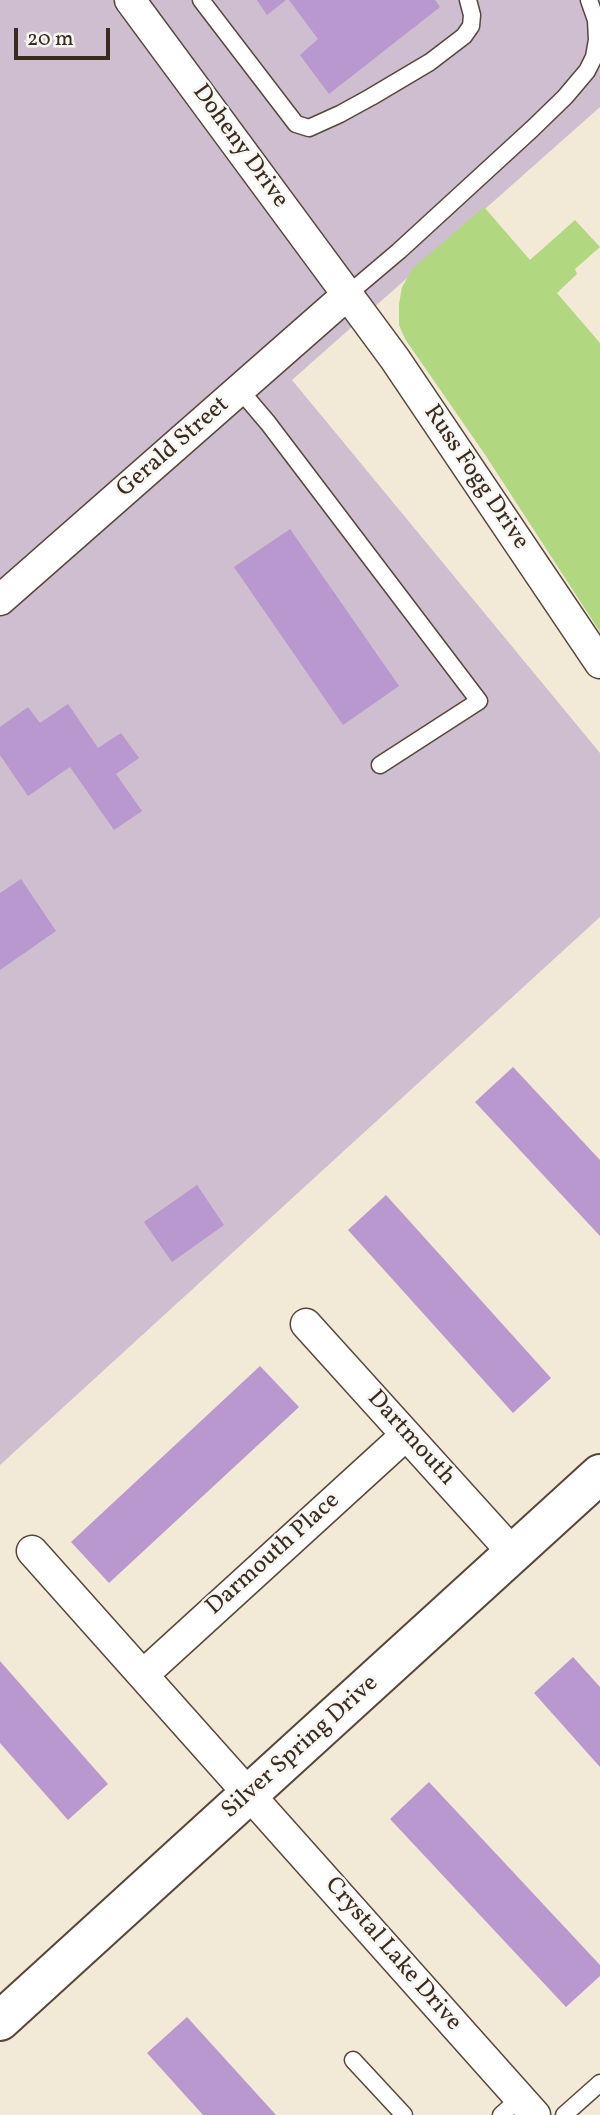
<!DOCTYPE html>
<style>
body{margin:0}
#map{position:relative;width:600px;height:2115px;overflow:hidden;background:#f3e9d7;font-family:Vollkorn,serif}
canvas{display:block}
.scale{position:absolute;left:14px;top:28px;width:96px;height:32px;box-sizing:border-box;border:4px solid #3b2a1e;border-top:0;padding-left:9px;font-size:21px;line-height:24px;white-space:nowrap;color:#3b2a1e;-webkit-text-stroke:5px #f6f6f2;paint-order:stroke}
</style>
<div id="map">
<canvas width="600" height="2115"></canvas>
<div class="scale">20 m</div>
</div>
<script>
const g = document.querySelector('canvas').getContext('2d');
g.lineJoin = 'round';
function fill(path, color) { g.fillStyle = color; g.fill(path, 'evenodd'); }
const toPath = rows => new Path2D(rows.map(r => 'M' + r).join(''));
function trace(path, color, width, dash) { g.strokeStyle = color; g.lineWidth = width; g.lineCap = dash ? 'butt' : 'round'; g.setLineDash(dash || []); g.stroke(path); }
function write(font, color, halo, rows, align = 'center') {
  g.font = font + ' Vollkorn,serif'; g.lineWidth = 5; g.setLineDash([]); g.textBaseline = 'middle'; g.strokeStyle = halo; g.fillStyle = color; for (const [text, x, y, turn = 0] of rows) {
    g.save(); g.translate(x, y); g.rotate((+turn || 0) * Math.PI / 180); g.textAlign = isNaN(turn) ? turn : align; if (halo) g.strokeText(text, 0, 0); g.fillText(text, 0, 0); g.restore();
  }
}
fill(toPath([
 [0,0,600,0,600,107,292,380,600,753,600,917,0,1465]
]), '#cfbdd0');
fill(toPath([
 [484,207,530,260,575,220,600,247,575,269,577,274,557,293,600,343,600,632,486,456,405,339,399,325,399,304,402,287,413,268]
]), '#b1d781');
fill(toPath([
 [257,0,286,0,267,15],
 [289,0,435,0,440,7,329,94,300,55,318,39],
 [290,529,399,686,343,725,234,567],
 [68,704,98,748,121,733,139,758,116,774,142,811,114,830,70,767,28,796,0,755,0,727,28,707,40,723],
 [21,879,56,931,0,970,0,893],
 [513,1067,600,1160,600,1236,475,1102],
 [197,1185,224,1225,172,1262,144,1222],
 [386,1195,551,1378,513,1413,348,1230],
 [260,1366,299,1407,109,1583,71,1542],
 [573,1657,600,1687,600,1767,534,1693],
 [0,1661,108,1784,68,1820,0,1743],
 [429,1782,600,1965,600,1976,566,2007,390,1819],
 [187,2017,276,2115,203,2115,147,2053]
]), '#b997cf');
const service = toPath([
 [201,0,296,124,309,128,340,114,371,97,430,62,464,36,471,26,472,15,468,0],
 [347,295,399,251,532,129,565,97,587,71,594,57,597,40,596,20,589,0],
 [240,390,268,423,479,701,380,765],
 [353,2060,404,2115],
 [501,2115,520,2098],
 [564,2115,600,2083]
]);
const minor = toPath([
 [130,0,395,359,600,663],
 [0,600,347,295],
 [306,1324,514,1554],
 [32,1551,535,2115],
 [143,1675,406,1435]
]);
const tertiary = toPath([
 [0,2021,600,1474]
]);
trace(service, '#57473a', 19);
trace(minor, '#57473a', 33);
trace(tertiary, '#57473a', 42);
trace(service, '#fff', 16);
trace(minor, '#fff', 30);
trace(tertiary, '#fff', 38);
write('24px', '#3b2a1e', '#f6f6f2', [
 ["Doheny Drive",239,147,54],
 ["Gerald Street",174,448,-41],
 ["Russ Fogg Drive",475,478,56],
 ["Dartmouth",410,1439,48],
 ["Darmouth Place",274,1555,-42],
 ["Silver Spring Drive",301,1748,-42],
 ["Crystal Lake Drive",392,1955,49]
]);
</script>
